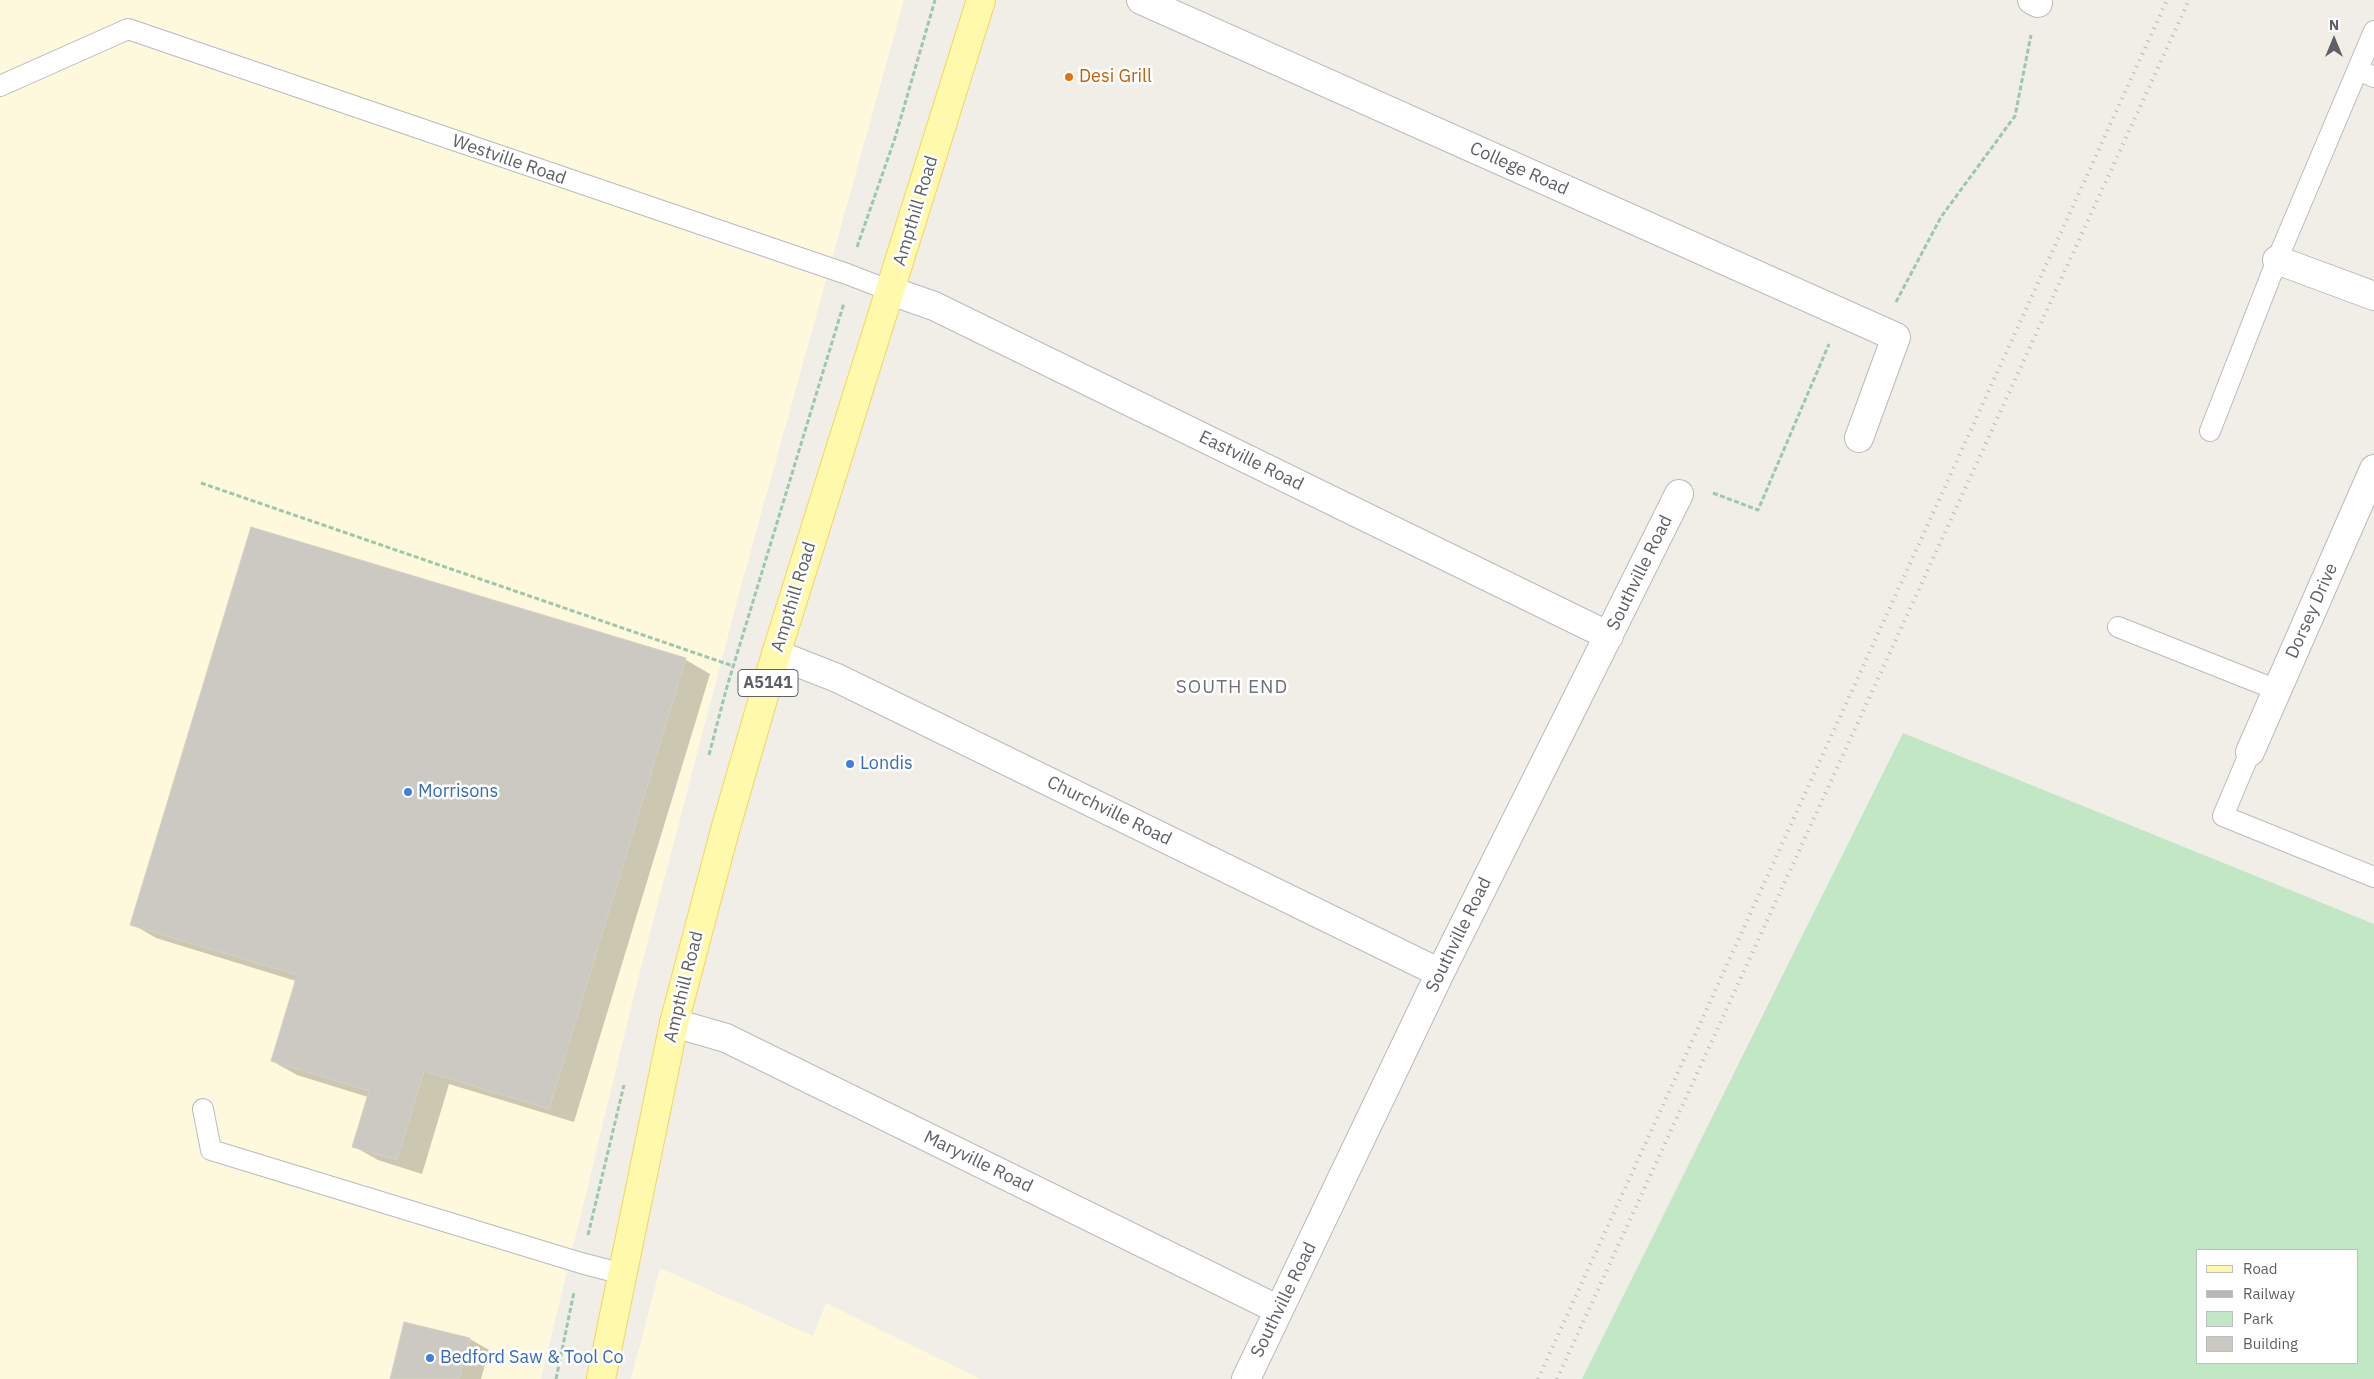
<!DOCTYPE html>
<style>
body{margin:0}
#map{position:relative;width:2374px;height:1379px;overflow:hidden;background:#f0eee6;font-family:"IBM Plex Sans",sans-serif}
canvas{display:block}
.legend{position:absolute;left:2196px;top:1249px;width:162px;height:115px;box-sizing:border-box;background:#fff;border:1px solid #bebfc2;margin:0;padding:6px 9px;list-style:none;font-size:15px;color:#5d6066}
.legend li{display:flex;align-items:center;gap:10px;height:25px}
.legend b{width:25px;border:1px solid #bebfc2}
.north{position:absolute;left:2309px;top:15px;width:50px;height:50px;-webkit-text-stroke:4px #fff;paint-order:stroke;rotate:0deg;font-size:14px;font-weight:700;line-height:20px;text-align:center;color:#5d6066}
.north::after{content:'';display:block;margin:auto;width:18px;height:22px;background:#5d6066;clip-path:polygon(50% 0,100% 100%,50% 72%,0 100%)}
</style>
<div id="map">
<canvas width="2374" height="1379"></canvas>
<ul class="legend">
<li><b style="height:6px;background:#fff9ab"></b>Road</li>
<li><b style="height:6px;background:#b6b7b7"></b>Railway</li>
<li><b style="height:14px;background:#c2e7c5"></b>Park</li>
<li><b style="height:14px;background:#cbc9c2"></b>Building</li>
</ul>
<div class="north">N</div>
</div>
<script>
const g = document.querySelector('canvas').getContext('2d');
g.lineJoin = 'round';
function fill(path, color) { g.fillStyle = color; g.fill(path, 'evenodd'); }
const toPath = rows => new Path2D(rows.map(r => 'M' + r).join(''));
function trace(path, color, width, dash) { g.strokeStyle = color; g.lineWidth = width; g.lineCap = dash ? 'butt' : 'round'; g.setLineDash(dash || []); g.stroke(path); }
function write(font, color, halo, rows, align = 'center') {
  g.font = font + ' "IBM Plex Sans",sans-serif'; g.lineWidth = 5; g.setLineDash([]); g.textBaseline = 'middle'; g.strokeStyle = halo; g.fillStyle = color; for (const [text, x, y, turn = 0] of rows) {
    g.save(); g.translate(x, y); g.rotate((+turn || 0) * Math.PI / 180); g.textAlign = isNaN(turn) ? turn : align; if (halo) g.strokeText(text, 0, 0); g.fillText(text, 0, 0); g.restore();
  }
}
fill(toPath([
 [0,0,904,0,740,590,637,983,541,1379,0,1379],
 [660,1268,813,1336,826,1303,980,1379,631,1379]
]), '#fef9dc');
fill(toPath([
 [1903,733,2374,924,2374,1379,1582,1379],
 [2358,1250,2358,1363,2198,1363,2198,1250]
]), '#c2e7c5');
fill(toPath([
 [251,528,686,660,710,674,574,1122,449,1084,422,1174,378,1160,353,1146,368,1097,297,1075,272,1061,296,981,156,938,132,924],
 [470,1339,489,1350,481,1379,391,1379]
]), '#0003');
const building = toPath([
 [251,527,686,658,549,1109,424,1071,397,1160,352,1147,369,1091,271,1061,297,975,130,925,251,527],
 [404,1322,470,1338,459,1379,390,1379,404,1322]
]);
fill(building, '#cbc9c2');
trace(building, '#d5d1c4', 1);
const lane = toPath([
 [2358,70,2374,77],
 [0,86,128,29,847,274,891,291],
 [2210,431,2277,260,2374,31],
 [2118,627,2277,690],
 [2250,752,2223,816,2374,877],
 [203,1109,211,1150,581,1263,623,1274]
]);
const street = toPath([
 [1141,0,1896,337,1859,438],
 [2032,0,2038,3],
 [2277,260,2374,296],
 [891,291,934,306,1609,636],
 [776,654,837,678,1440,973],
 [2250,752,2374,469],
 [674,1023,726,1038,1279,1310],
 [1246,1379,1440,973,1679,494]
]);
const primary = toPath([
 [601,1379,674,1023,725,830,776,654,981,0]
]);
trace(lane, '#b8babf', 22);
trace(street, '#b8babf', 30);
trace(primary, '#f3d65b', 30);
trace(toPath([
 [857,247,895,138,935,0],
 [1896,302,1941,217,2015,116,2031,35],
 [201,483,733,666],
 [1713,493,1758,510,1829,344],
 [709,755,726,690,844,303],
 [588,1235,624,1085],
 [556,1379,574,1292]
]), '#9bc8ac', 3, [5, 2.5]);
trace(lane, '#fff', 20);
trace(street, '#fff', 28);
trace(primary, '#fff9ab', 28);
trace(toPath([
 [1538,1379,2167,0],
 [1557,1379,2189,0]
]), '#b6b7b7', 4, [1, 6]);
for (const [x, y, r, color] of [
 [1069,77,5,"#e8710a"],
 [850,764,5,"#3f7fe0"],
 [408,792,5,"#3f7fe0"],
 [430,1358,5,"#3f7fe0"]
]) { const dot = new Path2D(); dot.arc(x, y, r, 0, 2 * Math.PI); g.fillStyle = color; g.fill(dot); trace(dot, '#fff', 2); }
for (const [x, y, w] of [
 [768,683,60]
]) { const box = new Path2D(); box.roundRect(x - w / 2, y - 13.5, w, 27, 4); g.fillStyle = '#fff'; g.fill(box); trace(box, '#5d6066', 1); }
write('bold 16px', '#5d6066', null, [
 ["A5141",768,683]
]);
write('18px', '#c56008', '#fff', [
 ["Desi Grill",1079,77]
], 'left');
write('18px', '#5d6066', '#fff', [
 ["Westville Road",509,160,19],
 ["College Road",1519,169,24],
 ["Ampthill Road",916,211,-73],
 ["Eastville Road",1251,461,26],
 ["Southville Road",1640,573,-64],
 ["Ampthill Road",794,597,-73],
 ["Dorsey Drive",2312,611,-66],
 ["Churchville Road",1109,811,26],
 ["Southville Road",1459,935,-64],
 ["Ampthill Road",684,987,-76],
 ["Maryville Road",978,1162,26],
 ["Southville Road",1284,1300,-64]
]);
write('18px', '#366cbe', '#fff', [
 ["Londis",860,764],
 ["Morrisons",418,792],
 ["Bedford Saw & Tool Co",440,1358]
], 'left');
g.letterSpacing = '1px';
write('19px', '#6e7278', '#fff', [
 ["SOUTH END",1232,688]
]);
g.letterSpacing = '0px';
</script>
